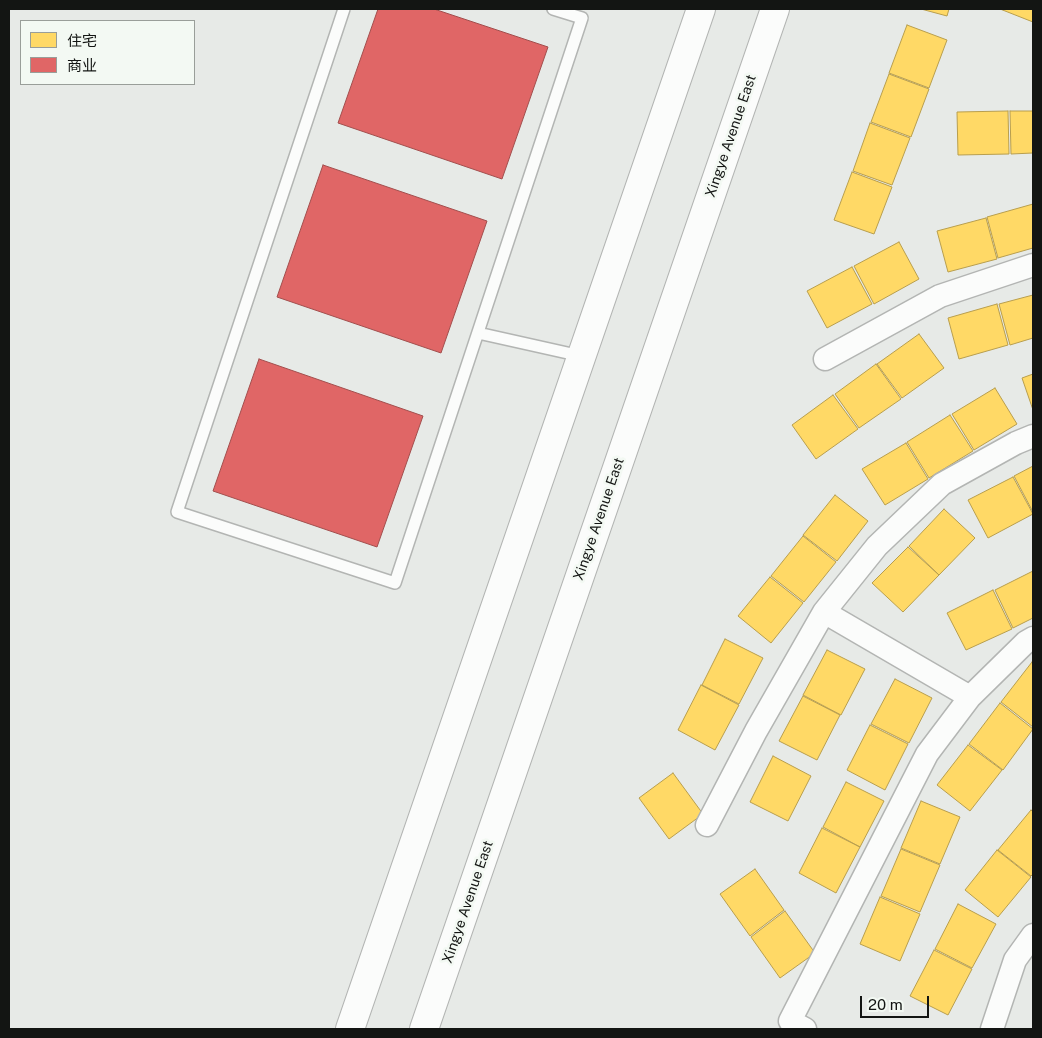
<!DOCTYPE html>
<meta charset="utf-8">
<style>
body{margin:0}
#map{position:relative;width:1042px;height:1038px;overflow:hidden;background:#e7eae7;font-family:"Public Sans","Noto Sans SC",sans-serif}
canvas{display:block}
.frame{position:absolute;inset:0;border:10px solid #131513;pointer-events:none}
.legend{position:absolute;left:20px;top:20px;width:175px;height:65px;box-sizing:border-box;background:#f3f9f3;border:1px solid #999e99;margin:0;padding:6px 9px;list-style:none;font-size:15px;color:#131513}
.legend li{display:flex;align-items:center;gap:10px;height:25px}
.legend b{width:25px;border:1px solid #999e99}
.scale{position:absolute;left:860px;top:996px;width:69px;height:22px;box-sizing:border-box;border:2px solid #131513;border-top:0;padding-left:6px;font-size:15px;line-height:18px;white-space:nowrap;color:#131513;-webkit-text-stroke:4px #f3f9f3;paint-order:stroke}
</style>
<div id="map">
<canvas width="1042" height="1038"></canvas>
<div class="frame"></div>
<ul class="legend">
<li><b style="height:14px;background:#ffd966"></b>住宅</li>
<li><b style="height:14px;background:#e06666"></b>商业</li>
</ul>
<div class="scale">20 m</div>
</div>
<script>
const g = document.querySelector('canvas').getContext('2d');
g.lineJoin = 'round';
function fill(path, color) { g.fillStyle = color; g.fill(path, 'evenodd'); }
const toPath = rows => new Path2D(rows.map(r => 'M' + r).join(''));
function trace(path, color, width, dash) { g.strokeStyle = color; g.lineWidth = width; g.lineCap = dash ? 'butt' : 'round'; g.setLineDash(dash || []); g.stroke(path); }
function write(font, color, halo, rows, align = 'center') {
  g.font = font + ' "Public Sans",sans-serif'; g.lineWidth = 5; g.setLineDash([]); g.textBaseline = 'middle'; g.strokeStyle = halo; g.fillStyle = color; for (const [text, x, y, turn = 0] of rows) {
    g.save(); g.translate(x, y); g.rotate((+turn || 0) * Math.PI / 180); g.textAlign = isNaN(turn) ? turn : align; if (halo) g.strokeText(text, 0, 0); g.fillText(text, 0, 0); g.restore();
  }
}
const homes = toPath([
 [921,9,949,9,947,16,921,9],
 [1000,9,1033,9,1033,22,1000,9],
 [907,25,947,40,929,88,889,73,907,25],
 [889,74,929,89,911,137,871,122,889,74],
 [1008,111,1009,154,958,155,957,112,1008,111],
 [1010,111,1033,111,1033,153,1011,154,1010,111],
 [870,123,910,138,892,185,853,171,870,123],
 [852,172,892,187,874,234,834,220,852,172],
 [1033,204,1033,248,998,258,987,217,1033,204],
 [986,218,997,259,948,272,937,231,986,218],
 [899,242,919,279,874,304,854,266,899,242],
 [852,267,872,304,827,328,807,291,852,267],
 [1033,295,1033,338,1010,345,999,304,1033,295],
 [997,304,1008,345,959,359,948,318,997,304],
 [919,334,944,368,902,398,877,364,919,334],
 [876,364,901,399,859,428,835,394,876,364],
 [1033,374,1033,410,1022,378,1033,374],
 [995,388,1017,424,974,450,952,414,995,388],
 [833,395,858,429,816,459,792,425,833,395],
 [950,415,973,451,929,478,907,442,950,415],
 [906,443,928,479,885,505,862,469,906,443],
 [1033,466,1033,512,1014,476,1033,466],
 [1013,477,1033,514,988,538,968,500,1013,477],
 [835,495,868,521,837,561,803,535,835,495],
 [944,509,975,538,939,575,909,546,944,509],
 [803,536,836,562,804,602,771,576,803,536],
 [908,547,939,575,903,612,872,583,908,547],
 [1033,571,1033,618,1013,628,995,590,1033,571],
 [770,577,803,603,771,643,738,616,770,577],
 [993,590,1012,629,966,650,947,613,993,590],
 [725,639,763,658,739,704,702,685,725,639],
 [827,650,865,669,841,715,803,695,827,650],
 [1032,662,1033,663,1033,727,1001,702,1032,662],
 [895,679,932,698,909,743,871,724,895,679],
 [701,685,739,705,715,750,678,730,701,685],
 [803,696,840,715,817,760,779,741,803,696],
 [1000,703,1033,729,1003,770,969,744,1000,703],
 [870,725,908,744,885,790,847,770,870,725],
 [968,745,1002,770,970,811,937,785,968,745],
 [773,756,811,776,788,821,750,802,773,756],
 [673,773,703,814,669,839,639,798,673,773],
 [846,782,884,801,860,847,823,827,846,782],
 [921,801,960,817,940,864,901,848,921,801],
 [1031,810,1033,812,1033,874,1031,876,998,850,1031,810],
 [822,828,860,847,836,893,799,873,822,828],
 [901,849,940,865,920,912,881,896,901,849],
 [997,850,1031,877,998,917,965,890,997,850],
 [755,869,784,910,750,936,720,894,755,869],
 [880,897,920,914,900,961,860,944,880,897],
 [958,904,996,924,972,968,935,949,958,904],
 [785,911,815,953,780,978,751,937,785,911],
 [934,950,972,969,948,1015,910,996,934,950]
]);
fill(homes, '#ffd966');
trace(homes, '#b89e4d', 1);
const shops = toPath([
 [378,9,434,9,548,47,502,179,338,123,378,9],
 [323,165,487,221,441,353,277,297,323,165],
 [259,359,423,416,377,547,213,491,259,359]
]);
fill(shops, '#e06666');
trace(shops, '#a24e4d', 1);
const lane = toPath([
 [344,9,177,512,395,583,582,18,553,9],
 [478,333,581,356]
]);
const street = toPath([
 [825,359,940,296,1033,265],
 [824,612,970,697],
 [707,825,756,731,824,612,877,546,942,484,1016,443,1033,436],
 [805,1029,790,1021,927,754,970,697,1026,642,1033,638],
 [992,1029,1015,960,1033,935]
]);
const secondary = toPath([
 [350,1029,701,9],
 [424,1029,775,9]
]);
trace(lane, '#b3b5b3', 14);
trace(street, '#b3b5b3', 25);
trace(secondary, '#b3b5b3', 30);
trace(lane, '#fbfcfb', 11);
trace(street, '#fbfcfb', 22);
trace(secondary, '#fbfcfb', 28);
write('14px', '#131513', '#f3f9f3', [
 ["Xingye Avenue East",731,136,-71],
 ["Xingye Avenue East",599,519,-71],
 ["Xingye Avenue East",468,902,-71]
]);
</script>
